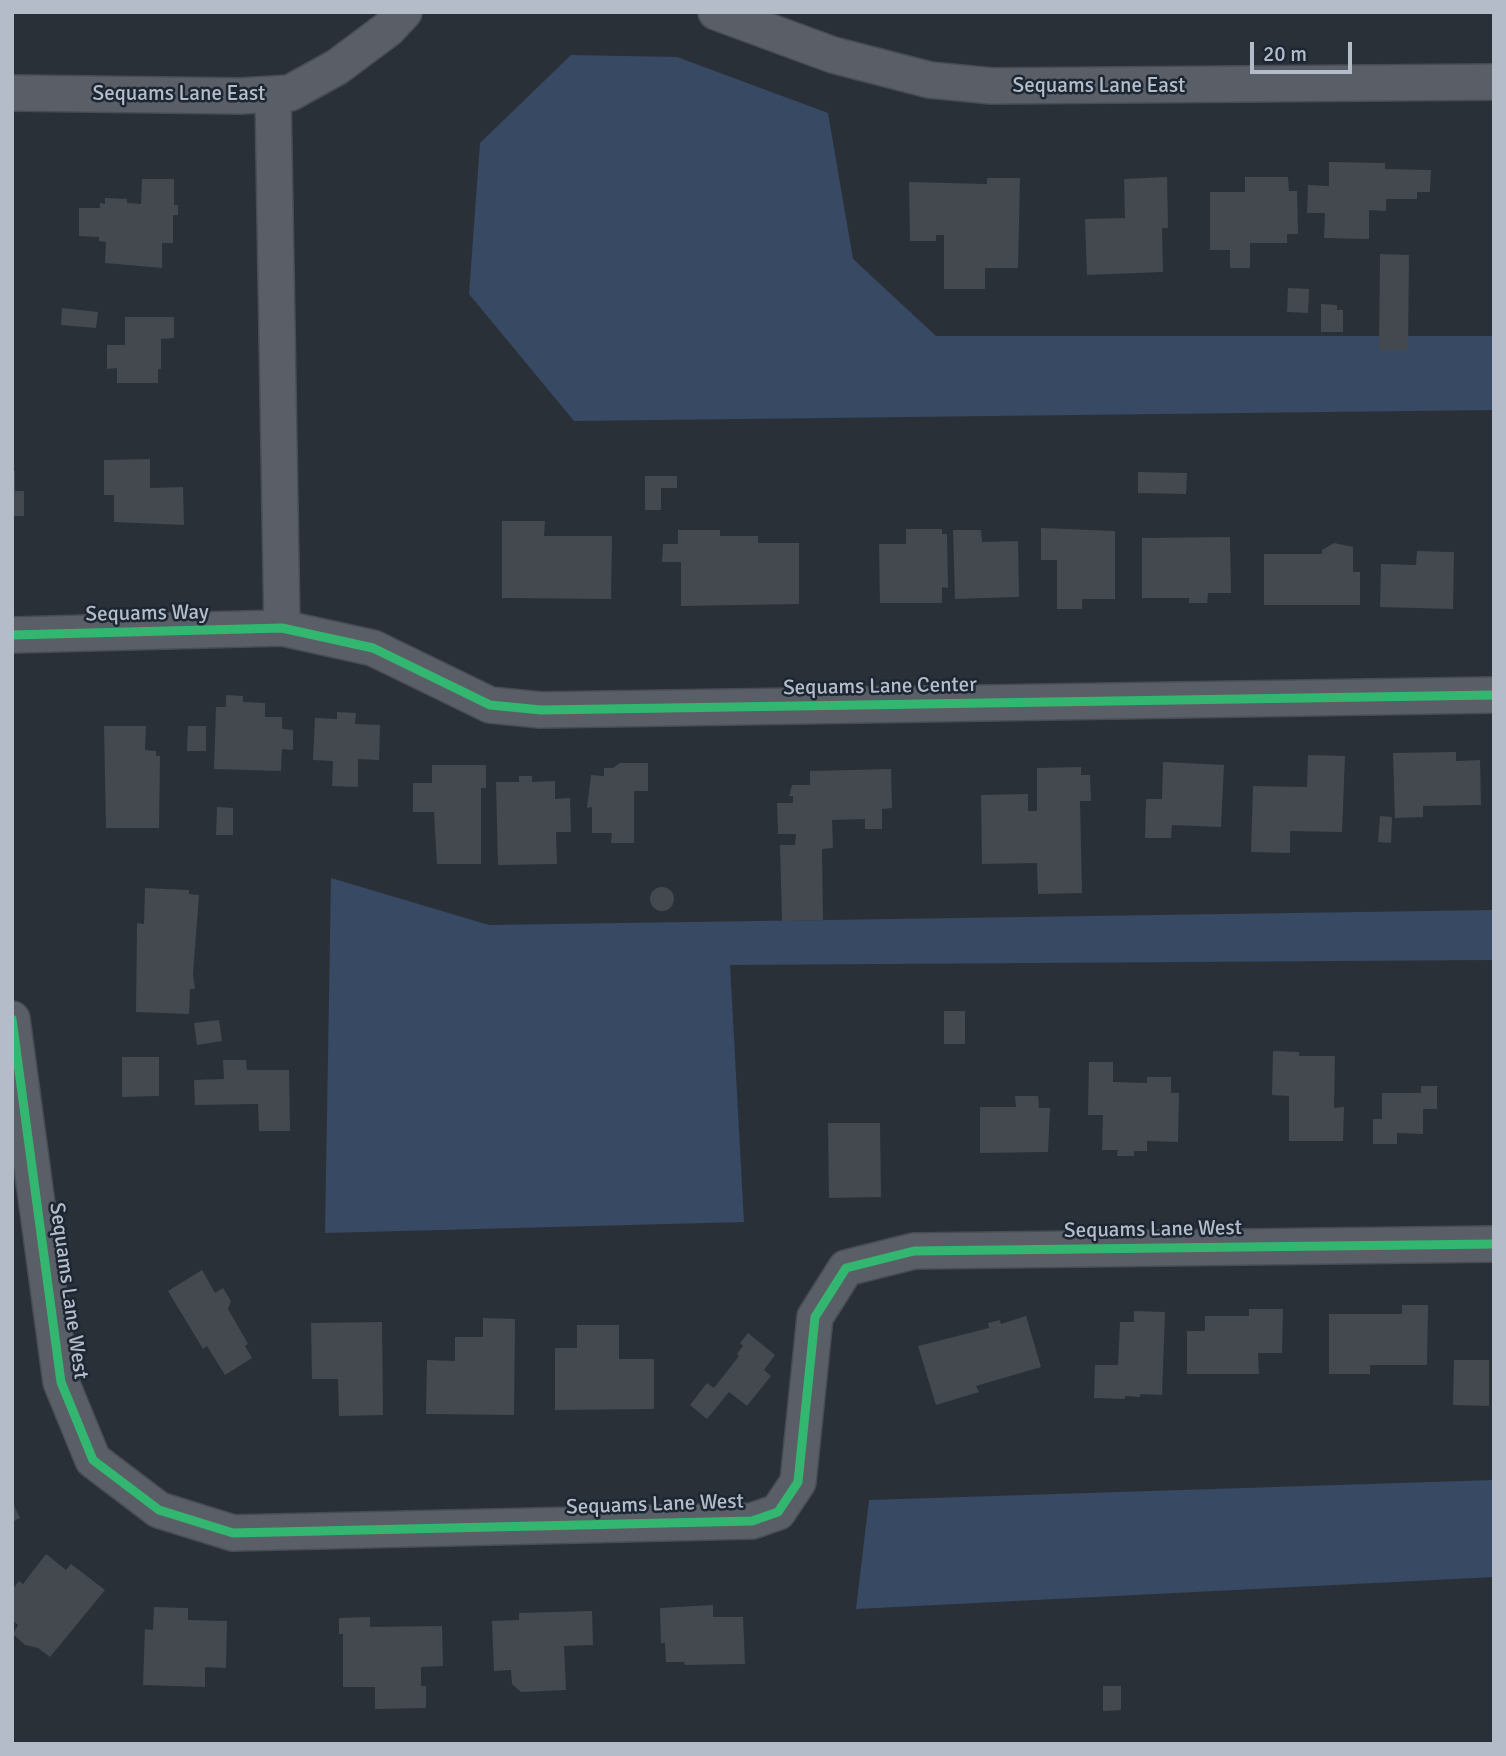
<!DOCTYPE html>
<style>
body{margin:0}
#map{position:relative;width:1506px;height:1756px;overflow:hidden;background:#2a3038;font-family:Signika,sans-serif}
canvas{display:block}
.frame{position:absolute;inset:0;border:14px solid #b4bcc9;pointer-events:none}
.scale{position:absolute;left:1250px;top:42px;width:102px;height:32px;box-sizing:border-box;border:4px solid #b4bcc9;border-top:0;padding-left:9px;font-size:21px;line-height:24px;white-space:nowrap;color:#b4bcc9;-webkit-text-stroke:5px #1d2633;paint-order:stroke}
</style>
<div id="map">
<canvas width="1506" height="1756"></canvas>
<div class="frame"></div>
<div class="scale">20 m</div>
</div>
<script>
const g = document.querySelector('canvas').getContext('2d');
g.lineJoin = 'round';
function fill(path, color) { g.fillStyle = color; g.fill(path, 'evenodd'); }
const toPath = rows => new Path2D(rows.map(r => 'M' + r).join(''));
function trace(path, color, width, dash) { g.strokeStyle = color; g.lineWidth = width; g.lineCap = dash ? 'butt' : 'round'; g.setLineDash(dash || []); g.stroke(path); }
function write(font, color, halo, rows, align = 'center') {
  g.font = font + ' Signika,sans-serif'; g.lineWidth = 5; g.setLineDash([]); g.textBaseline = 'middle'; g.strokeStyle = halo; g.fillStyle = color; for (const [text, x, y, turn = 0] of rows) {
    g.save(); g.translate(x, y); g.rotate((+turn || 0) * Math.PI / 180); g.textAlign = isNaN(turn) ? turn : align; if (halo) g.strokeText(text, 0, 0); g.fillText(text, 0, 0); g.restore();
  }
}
fill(toPath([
 [571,55,677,57,828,113,853,259,936,336,1494,336,1494,410,574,421,469,294,480,143],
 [331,878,489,925,1494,910,1494,960,730,965,744,1222,325,1233],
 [1494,1480,1494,1577,856,1609,869,1500]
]), '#384963');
fill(toPath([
 [1329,162,1385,163,1385,169,1431,170,1430,192,1417,192,1417,199,1386,199,1386,211,1369,210,1369,239,1324,238,1325,213,1307,213,1308,185,1329,186],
 [1167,177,1168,228,1162,228,1163,272,1087,275,1085,219,1125,218,1124,179],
 [1245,177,1288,177,1289,191,1297,191,1298,234,1287,234,1287,243,1250,243,1250,268,1230,268,1230,250,1210,250,1210,192,1245,192],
 [987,178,1020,178,1018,268,985,268,985,289,944,289,944,235,936,235,936,241,910,241,909,182,987,184],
 [142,179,174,179,174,205,178,205,178,215,173,215,173,243,162,243,162,268,105,263,106,242,99,241,99,237,79,236,79,208,100,208,100,203,105,204,105,198,127,199,127,203,141,204],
 [1380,254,1409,255,1408,350,1379,350],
 [1288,288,1309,289,1308,313,1287,312],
 [1321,304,1337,305,1337,310,1343,310,1343,332,1321,332],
 [62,308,98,312,96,328,61,325],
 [125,317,174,317,174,338,161,339,161,369,158,369,158,383,117,383,117,368,107,369,107,345,125,345],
 [150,459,150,488,183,487,184,525,114,522,114,495,104,495,104,460],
 [12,471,15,471,15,491,24,491,24,516,12,516],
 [1138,472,1187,473,1186,494,1138,493],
 [645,476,677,476,677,488,661,488,661,510,645,510],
 [502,521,545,521,544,536,612,536,611,599,502,598],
 [1041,528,1115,531,1115,599,1082,599,1082,609,1057,609,1057,560,1041,560],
 [906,529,942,529,942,534,947,534,948,588,942,587,942,603,880,603,879,544,906,544],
 [678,530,720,530,720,536,758,536,758,543,799,543,799,604,681,606,681,562,662,562,663,544,678,544],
 [953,530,981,530,982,542,1018,541,1019,597,955,599],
 [1230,537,1231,593,1208,593,1207,603,1189,603,1189,598,1142,598,1142,538],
 [1334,543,1353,547,1353,572,1360,572,1360,605,1264,605,1264,554,1322,554,1322,550],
 [1417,551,1454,552,1453,609,1380,607,1381,564,1416,565],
 [226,695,243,696,243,702,265,703,265,717,282,717,282,729,293,730,293,750,282,749,281,771,214,769,216,707,226,707],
 [337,712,356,713,355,724,380,725,379,760,358,759,358,787,332,786,333,761,313,760,315,718,337,719],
 [104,726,146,726,145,750,156,751,156,756,160,756,159,828,106,828],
 [188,726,206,726,206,751,187,751],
 [1456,752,1456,761,1480,760,1481,805,1423,806,1423,817,1395,818,1393,753],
 [1308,755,1345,756,1342,832,1290,831,1290,853,1251,852,1253,786,1307,787],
 [1163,762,1224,765,1221,827,1172,825,1171,838,1145,838,1146,799,1162,799],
 [620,763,648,763,648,791,634,791,634,843,611,843,612,833,592,833,592,807,587,808,591,775,604,776,604,768,613,768],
 [432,765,486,765,486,788,481,788,481,864,437,864,434,812,413,812,413,783,432,783],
 [1081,767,1081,775,1090,775,1091,801,1080,801,1082,893,1038,894,1037,863,982,864,981,795,1028,794,1028,811,1037,811,1037,768],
 [891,769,892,808,882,809,882,829,865,829,865,819,832,820,833,848,822,849,823,920,782,921,780,845,795,845,796,834,778,834,777,803,793,803,793,796,789,796,792,785,810,785,810,771],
 [519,776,532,776,532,782,555,781,555,799,570,798,571,832,556,832,557,864,498,865,496,782,519,782],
 [217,807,233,808,233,835,216,835],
 [1380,816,1392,817,1391,843,1378,842],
 '650 899a12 12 0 1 1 24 0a12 12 0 1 1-24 0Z',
 [145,888,189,890,189,894,199,895,193,974,195,989,190,989,189,1014,136,1012,137,923,144,924],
 [944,1011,965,1011,965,1044,944,1044],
 [219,1020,222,1041,197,1045,194,1023],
 [1273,1051,1299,1052,1299,1056,1335,1056,1334,1108,1344,1107,1343,1141,1289,1141,1289,1096,1272,1095],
 [122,1057,159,1057,159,1096,122,1097],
 [223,1060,246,1060,247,1070,289,1070,290,1131,259,1131,258,1104,195,1105,194,1080,224,1079],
 [1089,1062,1113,1062,1113,1082,1147,1083,1147,1077,1171,1077,1171,1093,1179,1093,1178,1142,1147,1141,1147,1151,1134,1151,1134,1156,1117,1156,1118,1150,1102,1150,1103,1115,1088,1115],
 [1421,1086,1437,1086,1437,1109,1423,1109,1423,1134,1397,1133,1397,1144,1373,1144,1373,1119,1382,1119,1382,1093,1421,1093],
 [1015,1096,1038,1096,1039,1108,1050,1108,1048,1152,980,1153,980,1107,1016,1107],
 [828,1123,880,1123,881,1197,829,1198],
 [202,1270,215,1293,223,1288,231,1301,228,1309,248,1344,245,1346,252,1358,225,1375,207,1346,203,1349,168,1291],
 [1402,1305,1428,1305,1427,1365,1370,1365,1370,1374,1329,1374,1329,1314,1402,1314],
 [1249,1309,1283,1309,1282,1353,1258,1353,1259,1374,1187,1374,1187,1331,1205,1331,1205,1316,1249,1316],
 [1134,1311,1165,1312,1162,1395,1140,1394,1140,1397,1125,1396,1125,1399,1094,1398,1095,1365,1118,1365,1120,1322,1134,1322],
 [1026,1316,1041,1367,976,1386,979,1392,936,1405,918,1346,989,1328,988,1323,1000,1320,1001,1324],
 [483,1318,515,1319,514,1415,426,1414,427,1360,455,1361,455,1337,483,1337],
 [382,1322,383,1415,339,1416,338,1379,312,1379,311,1323],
 [577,1325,619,1325,619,1359,654,1359,654,1409,555,1410,555,1348,577,1348],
 [748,1333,775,1355,764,1370,771,1376,747,1406,729,1392,707,1419,690,1405,707,1383,714,1388,739,1356,737,1354,743,1346,740,1343],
 [1454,1360,1489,1360,1489,1406,1453,1405],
 [12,1501,20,1518,12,1522],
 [46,1554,66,1570,71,1564,105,1590,50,1657,38,1648,25,1645,13,1634,18,1625,12,1620,12,1590,19,1581,23,1584],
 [713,1605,713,1617,743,1617,745,1664,685,1665,684,1662,666,1662,665,1643,661,1643,660,1608],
 [154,1607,188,1608,188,1620,227,1621,226,1668,205,1667,205,1687,143,1685,145,1629,153,1630],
 [592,1611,593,1645,564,1646,566,1690,521,1692,512,1684,511,1670,494,1671,492,1621,519,1620,519,1613],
 [370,1617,370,1627,442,1626,443,1666,421,1667,421,1686,426,1686,426,1708,375,1709,375,1687,343,1687,343,1634,339,1634,339,1618],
 [1103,1686,1121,1686,1121,1710,1103,1711]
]), '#444950');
const minor = toPath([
 [716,12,833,55,930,80,992,86,1494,82],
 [12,93,240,96,290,93,337,67,388,29,404,12],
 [273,94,282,628],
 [12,635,282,628,373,648,490,705,541,710,1494,695],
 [12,1019,61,1382,93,1460,159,1510,233,1533,752,1521,778,1512,798,1482,815,1317,846,1268,914,1251,1494,1244]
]);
trace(minor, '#484c53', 38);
trace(minor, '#5a5e66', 35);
trace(toPath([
 [12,635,282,628,373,648,490,705,541,710,1494,695],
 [12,1019,61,1382,93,1460,159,1510,233,1533,752,1521,778,1512,798,1482,815,1317,846,1268,914,1251,1494,1244]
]), '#33b770', 9);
write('21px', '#b4bcc9', '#1d2633', [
 ["Sequams Lane East",1099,86],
 ["Sequams Lane East",179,94],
 ["Sequams Way",147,614,-1],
 ["Sequams Lane Center",880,687,-1],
 ["Sequams Lane West",1153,1230,-1],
 ["Sequams Lane West",68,1291,82],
 ["Sequams Lane West",655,1505,-2]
]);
</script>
